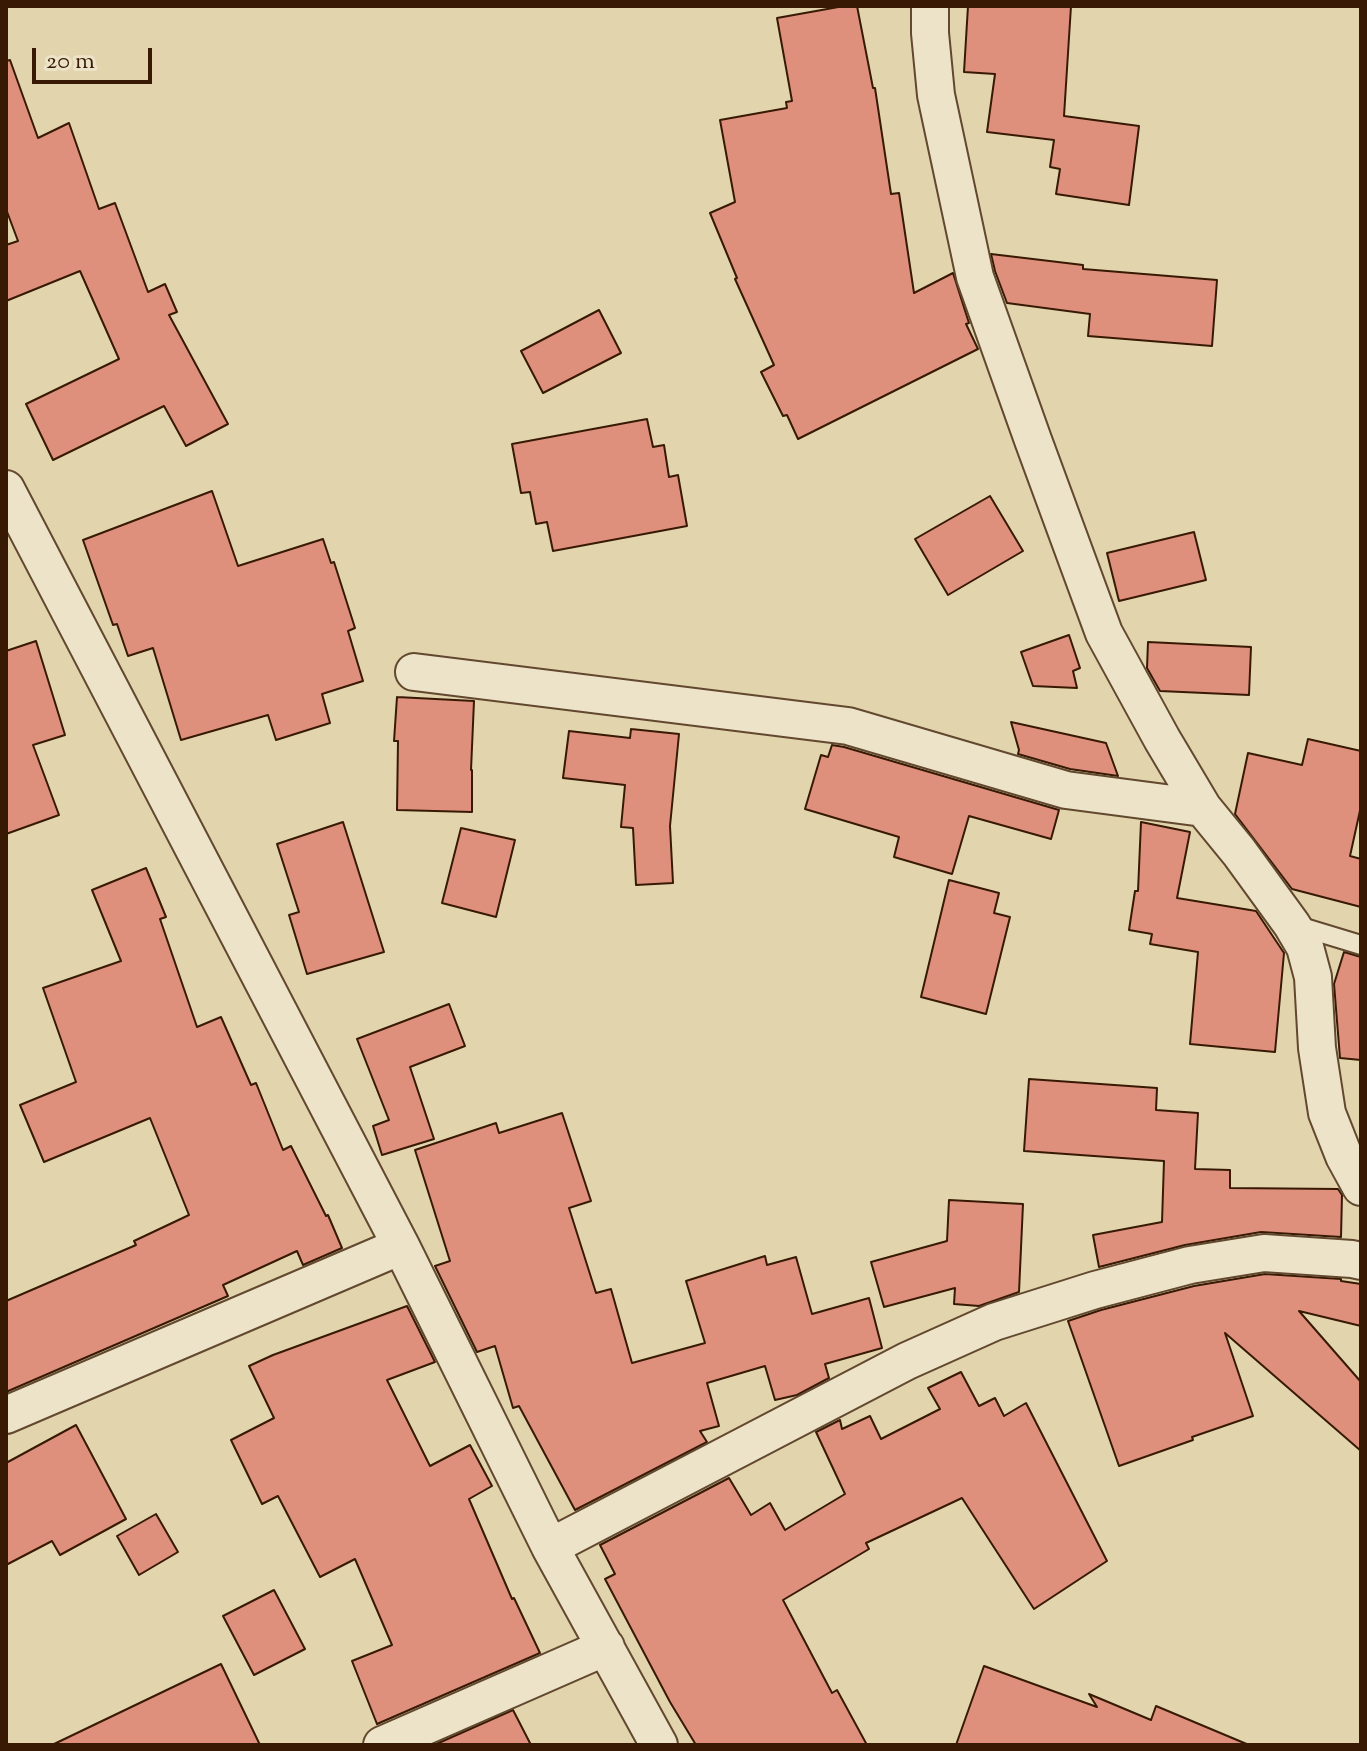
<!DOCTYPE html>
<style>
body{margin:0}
#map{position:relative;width:1367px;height:1751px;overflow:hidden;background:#e2d4ac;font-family:"Sorts Mill Goudy",serif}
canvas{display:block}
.frame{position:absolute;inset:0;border:8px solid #381a04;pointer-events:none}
.scale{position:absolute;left:32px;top:48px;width:120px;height:36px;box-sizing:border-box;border:4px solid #381a04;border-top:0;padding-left:10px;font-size:24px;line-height:28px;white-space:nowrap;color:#381a04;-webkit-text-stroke:6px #ece3c9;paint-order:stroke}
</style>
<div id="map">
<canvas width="1367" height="1751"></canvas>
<div class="frame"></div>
<div class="scale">20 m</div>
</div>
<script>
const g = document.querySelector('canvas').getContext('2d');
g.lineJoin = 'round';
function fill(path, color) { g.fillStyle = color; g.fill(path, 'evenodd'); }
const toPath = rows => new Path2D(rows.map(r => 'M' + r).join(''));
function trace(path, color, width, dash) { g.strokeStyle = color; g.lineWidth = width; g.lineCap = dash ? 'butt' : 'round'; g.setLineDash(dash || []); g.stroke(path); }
const building = toPath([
 [844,6,857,6,873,88,875,88,891,194,899,193,914,293,953,273,969,323,966,324,978,349,798,439,787,415,783,416,761,372,774,365,735,279,737,278,710,213,735,202,720,120,787,108,786,102,792,101,777,18,844,6],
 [968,6,1071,6,1064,116,1139,126,1129,205,1056,194,1060,169,1050,167,1054,140,987,132,995,74,964,72,968,6],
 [10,60,38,138,69,123,99,209,115,203,148,292,165,284,177,312,169,315,228,424,186,446,164,406,53,460,26,404,119,359,80,271,6,301,6,245,18,241,6,209,6,61,10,60],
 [991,254,1083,265,1083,269,1217,280,1212,346,1088,336,1090,314,1007,303,995,271,991,254],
 [599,310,621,353,543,393,521,351,599,310],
 [647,419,653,447,664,445,669,477,678,475,687,526,553,551,547,522,536,524,530,492,521,493,512,444,647,419],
 [212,491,238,566,323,539,331,563,334,562,355,628,348,631,363,681,322,694,330,723,276,740,268,715,181,740,153,648,128,656,117,624,113,625,83,540,212,491],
 [990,496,1023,551,948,595,915,539,990,496],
 [1194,532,1206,580,1119,601,1107,553,1194,532],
 [1069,635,1080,668,1073,671,1077,688,1033,686,1021,652,1069,635],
 [36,641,65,735,33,745,59,815,6,834,6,651,36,641],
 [1148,642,1251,647,1249,695,1160,691,1147,668,1148,642],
 [397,697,474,701,471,770,472,770,472,812,397,810,398,741,394,741,397,697],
 [1011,722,1106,743,1118,776,1070,769,1018,754,1019,750,1011,722],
 [631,729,679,734,670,826,673,883,636,885,633,828,621,827,625,785,563,778,569,731,630,738,631,729],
 [1308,739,1361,751,1361,806,1350,856,1361,859,1361,907,1292,889,1235,814,1248,753,1302,765,1308,739],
 [832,745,844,747,1059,810,1051,839,969,816,952,874,894,857,899,837,805,809,821,755,828,757,832,745],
 [343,822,384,952,307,974,289,915,299,912,277,844,343,822],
 [1141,822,1190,832,1177,898,1256,911,1284,953,1275,1052,1190,1044,1198,952,1150,944,1152,934,1129,930,1135,891,1138,891,1141,822],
 [461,828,515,840,496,917,442,903,461,828],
 [146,868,166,917,160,919,197,1027,221,1017,251,1085,256,1083,283,1150,291,1146,326,1216,328,1215,342,1248,303,1265,297,1251,223,1285,228,1296,6,1392,6,1301,136,1245,134,1241,189,1215,150,1118,44,1162,20,1105,76,1082,43,988,121,961,92,890,146,868],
 [949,880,999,893,994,913,1010,917,986,1014,921,997,949,880],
 [1344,952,1361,957,1361,1060,1340,1058,1334,984,1344,952],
 [449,1004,465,1046,410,1067,434,1139,382,1155,373,1126,389,1120,357,1039,449,1004],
 [1029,1079,1157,1088,1156,1110,1198,1113,1195,1169,1230,1170,1230,1188,1338,1189,1342,1195,1341,1237,1261,1232,1185,1245,1099,1267,1093,1235,1162,1222,1164,1161,1024,1151,1029,1079],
 [562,1113,591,1201,569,1208,596,1293,611,1289,632,1363,705,1343,686,1281,765,1256,767,1265,796,1257,812,1314,869,1298,882,1348,825,1364,829,1378,797,1395,775,1400,765,1366,707,1383,719,1426,700,1431,707,1442,575,1510,519,1406,513,1408,495,1346,477,1352,435,1266,450,1261,415,1150,496,1123,499,1133,562,1113],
 [949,1200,1023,1204,1019,1292,979,1306,954,1304,955,1288,884,1307,871,1262,947,1241,949,1200],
 [1265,1274,1341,1279,1341,1281,1361,1284,1361,1326,1299,1311,1361,1382,1361,1451,1225,1333,1253,1416,1192,1437,1193,1440,1119,1466,1068,1321,1101,1310,1194,1286,1265,1274],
 [407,1306,435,1362,387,1380,430,1466,470,1445,492,1486,469,1499,512,1599,514,1598,540,1653,377,1724,352,1661,392,1645,355,1559,320,1577,278,1496,262,1504,231,1440,274,1418,249,1366,273,1355,407,1306],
 [961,1372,979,1406,995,1398,1004,1416,1026,1403,1107,1561,1034,1609,962,1498,866,1543,869,1549,783,1600,832,1693,837,1690,867,1745,696,1745,670,1702,605,1579,615,1574,600,1545,729,1478,751,1515,770,1503,785,1530,845,1494,816,1432,840,1420,842,1429,870,1416,881,1439,940,1409,928,1388,961,1372],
 [76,1425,126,1519,60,1555,52,1541,6,1565,6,1463,76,1425],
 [156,1514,178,1552,139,1575,117,1536,156,1514],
 [274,1590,305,1649,254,1675,223,1616,274,1590],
 [221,1664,260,1745,52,1745,221,1664],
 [984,1666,1097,1707,1089,1694,1151,1720,1156,1706,1249,1745,956,1745,984,1666],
 [513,1710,531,1745,434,1745,513,1710]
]);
fill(building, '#de907d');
trace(building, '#381a04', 2);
const service = toPath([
 [1295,925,1361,945]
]);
const minor = toPath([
 [930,6,930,33,936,95,975,277,1033,440,1104,633,1162,739,1203,808,1239,852,1292,925,1305,947,1313,977,1317,1048,1327,1113,1344,1156,1361,1187],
 [6,489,401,1246,550,1547,659,1745],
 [414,672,848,726,1066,790,1203,808],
 [6,1415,401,1246],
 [550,1547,907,1361,994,1322,1095,1290,1190,1265,1264,1253,1352,1259,1361,1261],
 [382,1745,606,1647]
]);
trace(service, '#62482e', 22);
trace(minor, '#62482e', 40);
trace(service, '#ece3c9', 18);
trace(minor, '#ece3c9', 36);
</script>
